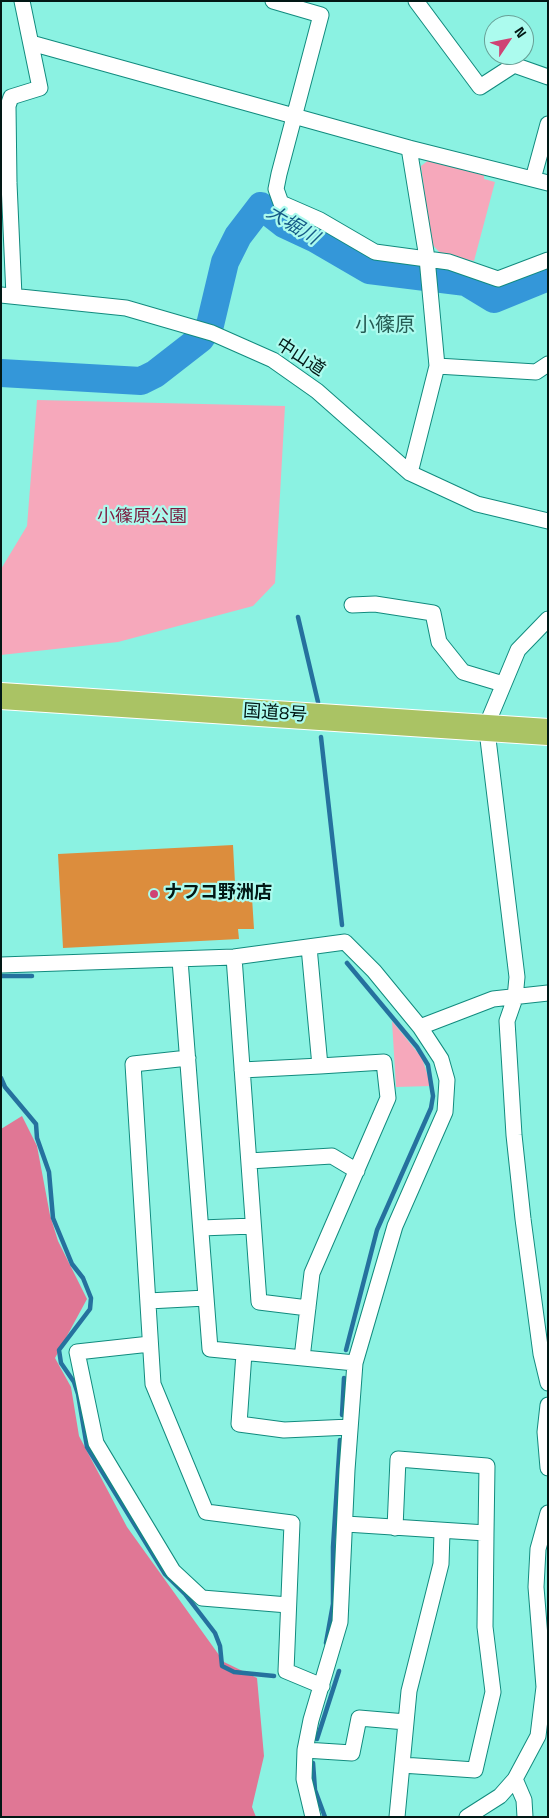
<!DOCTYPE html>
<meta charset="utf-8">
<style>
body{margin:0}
#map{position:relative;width:549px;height:1818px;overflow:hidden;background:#8bf2e2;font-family:"Titillium Web",sans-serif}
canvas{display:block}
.frame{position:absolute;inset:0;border:2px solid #021815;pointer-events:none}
.north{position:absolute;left:484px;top:15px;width:50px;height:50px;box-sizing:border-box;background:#acfbee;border:1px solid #68a097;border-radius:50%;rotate:56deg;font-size:14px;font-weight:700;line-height:20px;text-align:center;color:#021815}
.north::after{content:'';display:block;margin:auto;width:18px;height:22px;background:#cf4374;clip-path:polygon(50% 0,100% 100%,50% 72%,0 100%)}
</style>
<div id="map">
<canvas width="549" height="1818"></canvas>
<div class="frame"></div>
<div class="north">N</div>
</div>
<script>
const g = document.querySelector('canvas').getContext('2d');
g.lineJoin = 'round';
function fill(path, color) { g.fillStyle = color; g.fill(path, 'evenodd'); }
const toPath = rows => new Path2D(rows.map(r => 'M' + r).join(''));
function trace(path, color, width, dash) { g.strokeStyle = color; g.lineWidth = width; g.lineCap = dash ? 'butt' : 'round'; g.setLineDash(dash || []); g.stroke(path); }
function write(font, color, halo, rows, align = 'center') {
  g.font = font + ' "Titillium Web","Noto Sans JP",sans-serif'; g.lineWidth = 4.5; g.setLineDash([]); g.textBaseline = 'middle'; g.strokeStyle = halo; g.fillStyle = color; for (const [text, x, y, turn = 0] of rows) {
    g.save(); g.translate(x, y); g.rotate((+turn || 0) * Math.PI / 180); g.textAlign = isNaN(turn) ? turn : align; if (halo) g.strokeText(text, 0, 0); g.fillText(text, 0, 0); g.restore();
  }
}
fill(toPath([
 [430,159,484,173,484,179,495,182,474,261,441,254,431,243,421,166],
 [37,400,285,406,275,583,253,606,118,642,1,655,1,569,27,526],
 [392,1021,422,1058,431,1086,396,1087]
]), '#f6a8bb');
fill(toPath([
 [22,1116,37,1146,50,1215,58,1241,87,1299,55,1358,71,1387,79,1436,127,1527,224,1662,257,1678,264,1756,252,1807,256,1817,1,1817,1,1129]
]), '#e07795');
trace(toPath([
 [298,617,318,702],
 [321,737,342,925],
 [1,976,32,976],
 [1,1078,5,1087,36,1124,37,1138,49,1172,53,1218,72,1264,83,1278,91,1298,90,1309,59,1350,61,1363,74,1382,78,1394,87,1447,165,1574,185,1594,215,1633,220,1646,222,1666,234,1672,274,1676],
 [346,1350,377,1230,431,1108,433,1096,428,1065,417,1047,347,963],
 [342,1415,344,1378],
 [326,1643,333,1604,333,1547,340,1440],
 [317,1739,339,1671],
 [313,1763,315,1790,325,1817]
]), '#25719e', 4.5);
trace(toPath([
 [1,373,141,381,155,374,200,339,210,325,225,262,238,236,261,206,284,224,314,238,369,270,466,282,494,299,548,277]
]), '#3497d9', 28);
fill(toPath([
 [233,845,235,883,251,882,254,929,238,929,239,939,63,948,58,854]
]), '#dc8d3d');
const minor = toPath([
 [273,1,321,15,279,174,276,189,281,203,320,220,375,252,449,262,498,279,548,260],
 [416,1,480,87,514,65,548,77],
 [31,43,409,148,548,183],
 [409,148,427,258,437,366,410,473],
 [533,179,548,124],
 [1,295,126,308,212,333,273,360,317,391,410,473,477,504,548,521],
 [14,296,9,183,8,106,11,97,40,88,22,1],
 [437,366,536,372,548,364],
 [352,605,375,604,433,613,439,642,463,672,503,684],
 [548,619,518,650,490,717,488,739,517,977,515,998,507,1021,514,1135,523,1219,541,1354,548,1383],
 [234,957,259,1302,308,1308],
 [180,960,210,1349,355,1363],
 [1,965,234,957,345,942,374,971,420,1027,441,1059,447,1080,445,1112,395,1226,355,1363,347,1470,340,1622,311,1720,305,1750,304,1779,313,1817],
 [420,1027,493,999,548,993],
 [188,1058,133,1064,153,1384,206,1512,292,1523,286,1671,322,1686],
 [242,1070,320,1066],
 [249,1161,332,1156,357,1171],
 [201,1228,253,1226],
 [148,1301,206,1298],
 [150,1344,77,1352,96,1443,173,1571,202,1598,288,1605],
 [244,1353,239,1424,284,1430,350,1427],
 [302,1358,312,1273,388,1098,384,1062,320,1066,309,947],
 [548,1405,545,1432,548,1468],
 [346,1524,486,1533,485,1627,493,1692,475,1770,402,1765],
 [395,1528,398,1459,487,1466,486,1533],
 [305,1750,352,1753,359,1718,406,1722],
 [515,1779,524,1800,525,1817],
 [397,1817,409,1691,441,1564,442,1532],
 [467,1817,500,1796,515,1779,538,1736,544,1687,536,1587,538,1549,548,1513]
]);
const trunk = toPath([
 [1,696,548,732]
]);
trace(minor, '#118b7e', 17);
trace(trunk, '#fff', 28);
trace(minor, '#fff', 15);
trace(trunk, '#aac364', 26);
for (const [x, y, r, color] of [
 [154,894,5,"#cf4374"]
]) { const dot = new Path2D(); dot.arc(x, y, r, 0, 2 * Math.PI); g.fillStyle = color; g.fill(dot); trace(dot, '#acfbee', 2); }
write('18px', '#021815', '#acfbee', [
 ["中山道",300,358,33],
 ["国道8号",275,714,4]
]);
write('18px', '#7b1c3f', '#acfbee', [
 ["小篠原公園",142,518]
]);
write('bold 18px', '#021815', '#acfbee', [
 ["ナフコ野洲店",164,894]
], 'left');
write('italic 19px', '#155a87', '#acfbee', [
 ["大堀川",292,226,31]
]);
write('20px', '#255c54', '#acfbee', [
 ["小篠原",385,326]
]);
</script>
